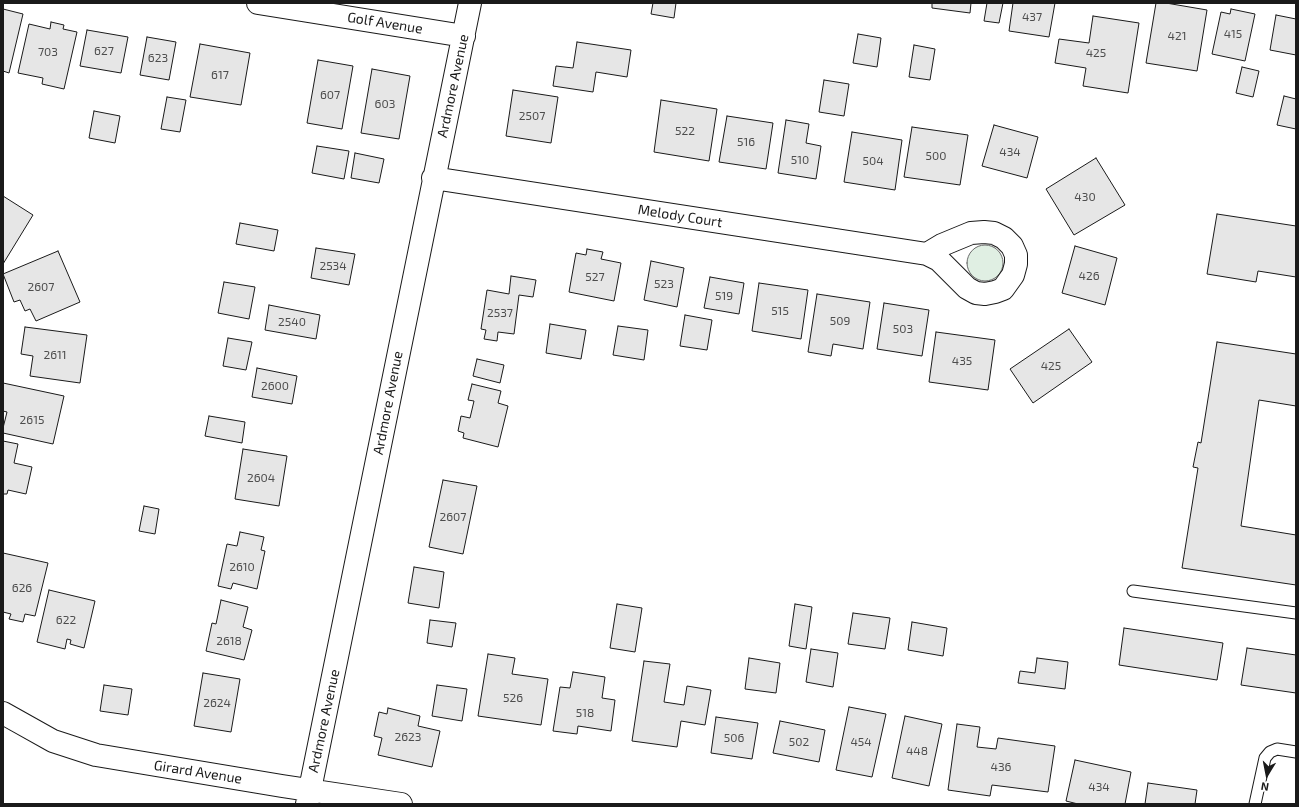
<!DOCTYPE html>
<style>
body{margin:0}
#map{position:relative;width:1299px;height:807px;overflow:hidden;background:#fff;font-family:"Exo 2",sans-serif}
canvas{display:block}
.frame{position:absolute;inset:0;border:4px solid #1a1a1a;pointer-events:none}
.north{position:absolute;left:1247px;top:755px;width:40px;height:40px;-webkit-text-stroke:3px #fff;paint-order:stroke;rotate:190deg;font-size:11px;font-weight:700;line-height:16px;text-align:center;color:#1a1a1a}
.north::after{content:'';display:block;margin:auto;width:14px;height:18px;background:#1a1a1a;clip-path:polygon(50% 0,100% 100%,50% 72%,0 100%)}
</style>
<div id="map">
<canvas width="1299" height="807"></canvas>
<div class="frame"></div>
<div class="north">N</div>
</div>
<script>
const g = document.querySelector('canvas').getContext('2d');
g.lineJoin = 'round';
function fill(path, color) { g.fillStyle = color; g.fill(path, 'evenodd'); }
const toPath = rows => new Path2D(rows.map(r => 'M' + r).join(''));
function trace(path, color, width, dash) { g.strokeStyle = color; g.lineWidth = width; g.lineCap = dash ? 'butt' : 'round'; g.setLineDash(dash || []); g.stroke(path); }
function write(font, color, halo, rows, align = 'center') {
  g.font = font + ' "Exo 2",sans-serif'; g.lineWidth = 3; g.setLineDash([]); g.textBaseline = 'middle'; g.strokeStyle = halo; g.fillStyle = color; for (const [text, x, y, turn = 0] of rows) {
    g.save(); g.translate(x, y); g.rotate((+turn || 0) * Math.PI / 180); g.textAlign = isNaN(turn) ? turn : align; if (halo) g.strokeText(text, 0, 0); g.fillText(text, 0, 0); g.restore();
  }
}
const green = toPath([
 '967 263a18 18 0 1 1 36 0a18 18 0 1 1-36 0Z'
]);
fill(green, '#e0efe3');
trace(green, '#6a6a6a', 1);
const building = toPath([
 [653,3,676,3,674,18,651,14,653,3],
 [932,3,971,3,970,13,932,8,932,3],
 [987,3,1003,3,999,23,984,21,987,3],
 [1013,3,1055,3,1049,37,1009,31,1013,3],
 [1156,3,1166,3,1207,10,1197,71,1146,63,1156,3],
 [3,9,23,14,9,73,3,71,3,9],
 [1231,9,1255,14,1245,61,1212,54,1221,12,1230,14,1231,9],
 [1276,15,1296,19,1296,55,1270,50,1276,15],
 [1093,16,1139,23,1128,93,1083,86,1086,68,1055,63,1059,39,1089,43,1093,16],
 [51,22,64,25,63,29,77,32,64,89,42,84,43,78,18,73,29,24,50,29,51,22],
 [87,30,128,37,121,73,80,66,87,30],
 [858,34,881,38,877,67,853,63,858,34],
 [147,37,176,42,169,80,140,75,147,37],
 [577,42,631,50,627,77,596,72,593,92,553,86,556,66,573,68,577,42],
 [200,44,250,53,241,105,190,97,200,44],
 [914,45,935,49,930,80,909,77,914,45],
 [318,60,353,66,342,129,307,123,318,60],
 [1242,67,1259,71,1253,97,1236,93,1242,67],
 [372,69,410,76,399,139,361,133,372,69],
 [824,80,849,84,844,116,819,112,824,80],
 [513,90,558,97,551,143,506,136,513,90],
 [1284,96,1296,99,1296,129,1277,125,1284,96],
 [167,97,186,100,180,132,161,129,167,97],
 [661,100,717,109,709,161,654,152,661,100],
 [94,111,120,116,115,143,89,138,94,111],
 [727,116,773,123,766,169,719,162,727,116],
 [786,120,809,124,806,143,821,146,816,179,778,173,786,120],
 [994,125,1038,137,1027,178,982,166,994,125],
 [912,127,968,135,960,185,904,177,912,127],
 [852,132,902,140,895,190,844,182,852,132],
 [317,146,349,151,344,179,312,173,317,146],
 [355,153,384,159,379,183,351,178,355,153],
 [1096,158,1125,205,1074,235,1046,189,1096,158],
 [3,196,33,215,3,264,3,196],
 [1217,214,1296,226,1296,277,1258,271,1256,282,1207,274,1217,214],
 [240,223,278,230,274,251,236,244,240,223],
 [1075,246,1117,258,1105,305,1062,293,1075,246],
 [316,248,355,254,349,285,311,278,316,248],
 [587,249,603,252,601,259,621,263,614,301,569,292,576,253,586,255,587,249],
 [58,251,80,302,36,321,30,309,25,311,20,300,14,302,3,274,58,251],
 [651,261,684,268,677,307,644,300,651,261],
 [511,276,536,280,533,297,519,295,514,334,498,332,497,341,484,339,486,330,481,329,487,290,509,294,511,276],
 [710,277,744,283,739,314,704,308,710,277],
 [224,282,255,287,249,319,218,313,224,282],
 [759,283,808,290,801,339,752,331,759,283],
 [817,294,870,302,863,349,833,344,831,356,808,352,817,294],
 [884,303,929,310,922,356,877,349,884,303],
 [269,305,320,315,316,339,265,330,269,305],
 [685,315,712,320,707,350,680,346,685,315],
 [550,324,586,330,581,359,546,353,550,324],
 [618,326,648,330,644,360,613,355,618,326],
 [25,327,87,335,80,383,30,376,33,356,21,354,25,327],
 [1069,329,1092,362,1033,403,1010,369,1069,329],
 [936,332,995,340,988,390,929,382,936,332],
 [228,338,252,342,246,370,223,366,228,338],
 [1217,342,1296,354,1296,406,1259,400,1241,526,1296,535,1296,585,1182,568,1198,468,1193,467,1198,442,1201,443,1217,342],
 [477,359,504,365,500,383,473,376,477,359],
 [257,368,297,376,292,404,252,397,257,368],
 [3,383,64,396,53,444,3,433,3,428,7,412,3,411,3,383],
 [472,384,501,391,498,403,508,406,498,447,463,438,464,433,458,431,461,416,470,418,474,401,468,400,472,384],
 [209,416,245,422,242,443,205,436,209,416],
 [3,441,18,444,14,463,32,467,26,494,8,490,7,494,3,494,3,441],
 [243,449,287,456,279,506,235,499,243,449],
 [443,480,477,486,463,554,429,547,443,480],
 [144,506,159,509,155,534,139,531,144,506],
 [240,532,264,537,261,550,265,551,257,589,233,583,231,589,218,586,227,544,237,546,240,532],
 [3,553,48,563,35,616,25,614,23,622,9,619,11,614,3,612,3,553],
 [414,567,444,572,439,608,408,603,414,567],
 [49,590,95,601,84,648,70,644,71,640,67,639,65,649,37,642,49,590],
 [221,600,248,607,243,627,252,630,244,660,206,651,212,623,216,624,221,600],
 [617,604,642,608,635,652,610,648,617,604],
 [795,604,812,607,806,649,789,646,795,604],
 [853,613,890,618,885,649,848,644,853,613],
 [430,620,456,623,452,647,427,643,430,620],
 [912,622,947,628,943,656,908,650,912,622],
 [1124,628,1223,643,1217,680,1119,665,1124,628],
 [1247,648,1296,655,1296,693,1241,685,1247,648],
 [811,649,838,653,833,687,806,682,811,649],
 [488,654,515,658,512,674,548,679,541,725,478,716,488,654],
 [749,658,780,663,776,693,745,689,749,658],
 [1037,658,1068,662,1065,689,1018,683,1020,671,1035,673,1037,658],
 [644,661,670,664,664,702,684,705,687,686,711,690,705,725,681,721,677,747,632,741,644,661],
 [573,672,605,677,602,698,615,700,611,731,578,726,577,734,553,731,560,687,570,688,573,672],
 [203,673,240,679,231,732,194,726,203,673],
 [104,685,132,689,128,715,100,711,104,685],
 [437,685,467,689,462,721,432,716,437,685],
 [849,707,886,714,872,777,836,770,849,707],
 [388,708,420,716,418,726,440,731,432,767,378,755,382,738,374,736,379,712,387,714,388,708],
 [905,716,942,724,929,786,892,778,905,716],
 [716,717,758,723,752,759,711,753,716,717],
 [780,721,825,730,819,762,773,753,780,721],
 [957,724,980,727,977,747,996,749,998,738,1055,746,1048,792,992,785,990,796,948,790,957,724],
 [1075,760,1131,772,1125,804,1078,804,1066,801,1075,760],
 [1148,783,1197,790,1195,804,1145,804,1148,783]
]);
fill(building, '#e6e6e6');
trace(building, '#1a1a1a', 1);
const service = toPath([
 [1133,591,1296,613],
 [1255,804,1265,758,1270,752,1277,749,1296,752]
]);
const minor = toPath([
 [258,3,464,36],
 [433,178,927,254,939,260,967,288,976,293,985,294,995,292,1003,289,1013,275,1016,264,1016,255,1012,246,1004,238,994,233,984,232,971,233,954,240,942,245,927,254],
 [3,713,53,741,96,755,282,786,401,804],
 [307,804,470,3]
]);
trace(service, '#1a1a1a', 13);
trace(minor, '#1a1a1a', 24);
trace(service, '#fff', 11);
trace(minor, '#fff', 22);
write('12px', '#4d4d4d', null, [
 ["437",1032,17],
 ["415",1233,34],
 ["421",1177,36],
 ["627",104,51],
 ["703",48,52],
 ["425",1096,53],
 ["623",158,58],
 ["617",220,75],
 ["607",330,95],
 ["603",385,104],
 ["2507",532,116],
 ["522",685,131],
 ["516",746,142],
 ["434",1010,152],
 ["500",936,156],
 ["510",800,160],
 ["504",873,161],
 ["430",1085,197],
 ["2534",333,266],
 ["426",1089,276],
 ["527",595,277],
 ["523",664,284],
 ["2607",41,287],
 ["519",724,296],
 ["515",780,311],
 ["2537",500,313],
 ["509",840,321],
 ["2540",292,322],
 ["503",903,329],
 ["2611",55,355],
 ["435",962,361],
 ["425",1051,366],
 ["2600",275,386],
 ["2615",32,420],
 ["2604",261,478],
 ["2607",453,517],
 ["2610",242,567],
 ["626",22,588],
 ["622",66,620],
 ["2618",229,641],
 ["526",513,698],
 ["2624",217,703],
 ["518",585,713],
 ["2623",408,737],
 ["506",734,738],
 ["502",799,742],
 ["454",861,742],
 ["448",917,751],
 ["436",1001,767],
 ["434",1099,787]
]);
write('14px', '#1a1a1a', '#fff', [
 ["Golf Avenue",385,23,9],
 ["Ardmore Avenue",453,86,-78],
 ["Melody Court",680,216,9],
 ["Ardmore Avenue",388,403,-79],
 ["Ardmore Avenue",324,721,-78],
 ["Girard Avenue",198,772,9]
]);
</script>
